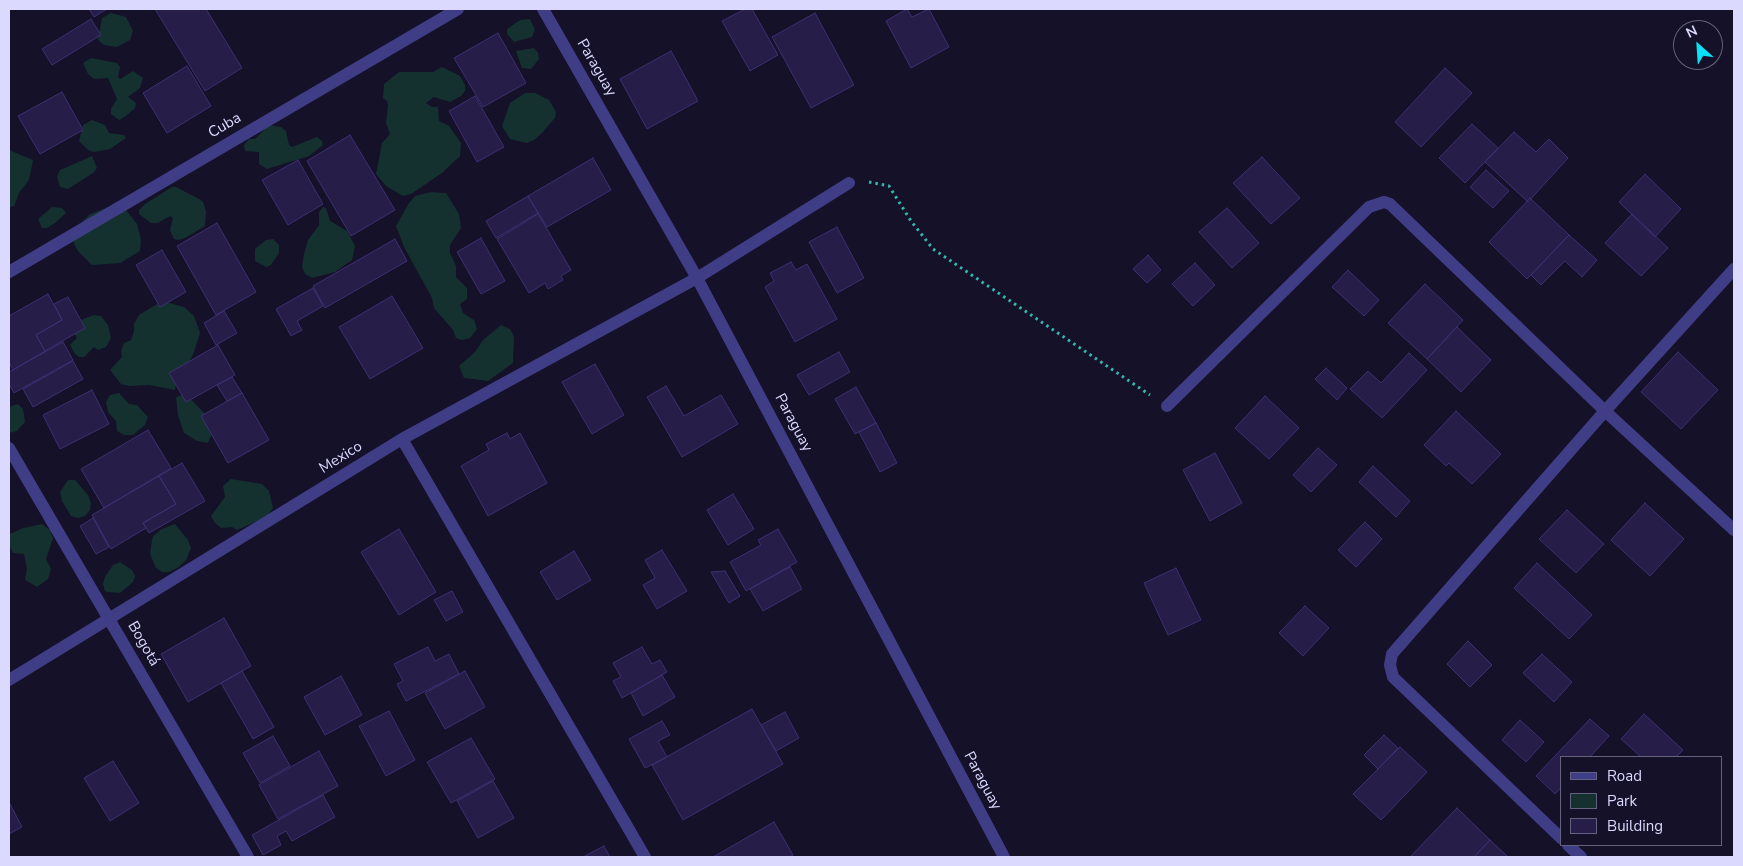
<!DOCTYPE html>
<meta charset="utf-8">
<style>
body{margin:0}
#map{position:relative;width:1743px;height:866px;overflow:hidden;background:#141128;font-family:"Nunito Sans",sans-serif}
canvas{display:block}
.frame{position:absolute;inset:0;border:10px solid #dcd9fe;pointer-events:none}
.legend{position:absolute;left:1560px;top:756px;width:162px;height:90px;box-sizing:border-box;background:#141128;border:1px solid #64617e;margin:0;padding:6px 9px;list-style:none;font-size:15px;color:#dcd9fe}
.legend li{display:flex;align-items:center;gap:10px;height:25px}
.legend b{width:25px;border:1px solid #64617e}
.north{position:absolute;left:1673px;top:20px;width:50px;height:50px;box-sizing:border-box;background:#141128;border:1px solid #64617e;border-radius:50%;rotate:334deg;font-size:14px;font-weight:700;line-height:20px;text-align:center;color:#dcd9fe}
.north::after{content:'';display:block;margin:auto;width:18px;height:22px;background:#0be2f7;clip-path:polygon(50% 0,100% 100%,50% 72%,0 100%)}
</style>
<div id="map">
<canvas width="1743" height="866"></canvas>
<div class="frame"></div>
<ul class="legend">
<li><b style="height:6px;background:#3f3d85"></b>Road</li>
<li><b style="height:14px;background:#143130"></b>Park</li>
<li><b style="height:14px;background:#261d48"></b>Building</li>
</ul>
<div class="north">N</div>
</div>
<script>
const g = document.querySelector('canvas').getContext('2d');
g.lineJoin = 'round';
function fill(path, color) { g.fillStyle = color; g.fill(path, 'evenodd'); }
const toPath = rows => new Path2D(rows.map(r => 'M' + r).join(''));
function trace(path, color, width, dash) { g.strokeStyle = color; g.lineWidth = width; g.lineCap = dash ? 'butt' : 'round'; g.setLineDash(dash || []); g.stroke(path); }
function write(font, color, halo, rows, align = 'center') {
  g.font = font + ' "Nunito Sans",sans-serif'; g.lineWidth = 4; g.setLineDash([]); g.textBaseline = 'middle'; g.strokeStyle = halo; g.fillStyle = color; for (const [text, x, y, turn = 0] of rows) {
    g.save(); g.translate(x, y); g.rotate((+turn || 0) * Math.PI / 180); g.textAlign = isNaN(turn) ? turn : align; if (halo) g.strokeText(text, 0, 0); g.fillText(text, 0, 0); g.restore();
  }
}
fill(toPath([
 [111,13,126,17,133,31,130,40,117,47,104,45,98,40,102,18],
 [530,19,535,30,532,37,514,42,507,34,507,29,520,20],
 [534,48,538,53,539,59,531,69,522,68,516,51],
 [91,58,117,63,120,67,118,77,120,79,133,71,143,78,140,88,128,97,136,103,135,108,126,116,119,120,111,114,111,109,117,99,108,78,94,79,88,74,83,63],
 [442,67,460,76,465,85,465,91,461,96,450,102,434,97,426,103,432,107,438,107,439,121,449,126,461,143,460,156,442,173,411,194,403,196,386,186,376,174,382,143,390,134,386,123,388,105,387,101,383,98,384,84,399,72,433,72],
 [525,93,535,93,549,100,556,112,555,118,542,133,534,140,527,143,510,139,502,126,510,103],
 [92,120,105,125,109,133,124,135,126,138,110,149,94,152,88,150,79,141,83,125],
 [269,125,281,127,286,131,289,145,292,147,317,137,322,141,323,145,309,156,267,169,259,164,259,152,245,151,244,145,249,139,255,139],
 [9,150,33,160,29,180,19,193,14,206,10,207],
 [92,156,97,168,93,173,68,189,60,187,57,176,60,170],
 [172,187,176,187,199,199,203,202,206,211,205,226,185,238,178,240,174,239,170,230,173,218,170,216,158,223,151,223,139,214,139,210,145,204],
 [431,192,446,193,459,214,461,228,450,245,450,253,456,266,456,277,467,288,467,299,460,304,463,313,474,320,477,329,470,338,462,340,456,338,453,330,434,308,432,298,404,247,396,226,409,203,415,196],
 [114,205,126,210,137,224,141,240,140,251,120,263,92,265,78,251,74,243,74,230,90,214],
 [52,207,62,208,66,213,55,223,47,228,42,228,38,219],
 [323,207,326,208,330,221,347,231,355,246,354,251,352,260,335,272,312,278,305,274,302,267,304,254,308,240,319,225,319,212],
 [273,239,279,245,279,253,271,265,266,267,255,261,255,249,266,240],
 [162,301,184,307,194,316,200,333,194,352,186,368,177,378,175,390,149,385,129,386,121,384,110,370,122,357,121,351,124,343,131,340,134,331,134,324,139,315],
 [94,315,101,316,108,325,111,338,106,347,98,350,94,347,84,357,79,357,75,354,70,345,77,338,72,330,83,319],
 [501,325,510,329,514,337,513,363,488,381,464,378,459,366,475,352,483,340],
 [119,393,129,404,137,405,148,417,145,425,133,435,124,435,117,431,116,421,108,412,106,402,110,395],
 [186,394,208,417,213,431,208,443,197,441,184,433,178,415,176,397],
 [18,404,23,409,25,422,17,431,9,433,9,407],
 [231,479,262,484,269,491,273,508,267,517,237,530,232,527,221,528,215,523,211,516,225,497,223,486],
 [68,480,75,480,88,495,91,503,90,510,85,516,78,518,71,516,62,501,60,492],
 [42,524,50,530,53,538,46,559,51,569,48,579,37,587,25,580,27,568,24,554,13,553,9,545,9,538,10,534,23,528],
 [175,524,188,540,191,548,186,560,179,567,169,572,162,572,156,568,150,554,152,540,153,536,162,529],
 [120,562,132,570,135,576,133,582,120,593,108,592,105,591,103,584,105,577,113,565]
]), '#143130');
const building = toPath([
 [89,9,107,9,94,17,89,9],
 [155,9,206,9,242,68,205,91,155,9],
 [745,9,752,9,778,55,750,71,722,21,745,9],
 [907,9,912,17,929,9,949,47,911,68,886,21,907,9],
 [815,13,854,85,811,108,772,37,815,13],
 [91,19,101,35,52,65,42,49,91,19],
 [498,33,526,83,483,107,454,58,498,33],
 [671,51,698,101,647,129,620,79,671,51],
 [187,66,211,106,167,133,143,93,187,66],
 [1445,68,1472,93,1421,147,1395,122,1445,68],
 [62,92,83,130,40,154,18,116,62,92],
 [475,96,504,147,477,162,449,111,475,96],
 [1472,124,1498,148,1465,183,1439,158,1472,124],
 [1514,132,1536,152,1549,139,1568,158,1528,202,1485,162,1514,132],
 [350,135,395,210,351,236,307,161,350,135],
 [1262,157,1300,198,1271,224,1233,183,1262,157],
 [593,158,611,190,547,227,528,196,593,158],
 [298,160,323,204,288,225,262,180,298,160],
 [1486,170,1509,191,1493,208,1470,187,1486,170],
 [1645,174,1681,209,1655,237,1619,202,1645,174],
 [528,196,538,213,496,238,486,221,528,196],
 [1530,198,1569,235,1527,279,1489,242,1530,198],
 [1227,208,1259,243,1232,268,1199,232,1227,208],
 [538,214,571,270,561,276,563,280,548,289,545,283,529,293,497,239,538,214],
 [1632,214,1668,248,1641,276,1605,243,1632,214],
 [217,223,256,292,216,315,177,246,217,223],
 [837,227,864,278,837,293,809,242,837,227],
 [1569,235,1597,260,1582,277,1565,261,1541,285,1531,275,1569,235],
 [481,238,505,281,481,294,457,252,481,238],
 [395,239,407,261,325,308,313,286,395,239],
 [162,250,186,292,160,307,136,265,162,250],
 [1148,255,1161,270,1147,283,1133,269,1148,255],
 [791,262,796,270,807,264,837,319,795,342,765,287,774,281,770,273,791,262],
 [1195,263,1215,285,1193,306,1172,284,1195,263],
 [1348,270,1379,300,1364,316,1332,287,1348,270],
 [1425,284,1463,320,1427,359,1388,323,1425,284],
 [313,288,323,306,297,321,302,330,291,336,276,309,313,288],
 [48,294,62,320,36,335,45,351,13,370,9,362,9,316,48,294],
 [392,296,423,348,370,379,339,327,392,296],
 [68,297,85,328,45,351,36,335,62,320,54,304,68,297],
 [224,311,237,333,216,345,204,323,224,311],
 [1457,327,1491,360,1461,392,1427,359,1457,327],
 [63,342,73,360,14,393,9,384,9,372,63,342],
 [218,345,235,375,186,402,169,373,218,345],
 [839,352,850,372,809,395,797,375,839,352],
 [1678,352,1718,390,1681,429,1641,392,1678,352],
 [1409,353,1427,370,1382,418,1350,389,1368,371,1381,383,1409,353],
 [73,361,83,379,33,407,23,389,73,361],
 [595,364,624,415,592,434,562,382,595,364],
 [1326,368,1347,388,1337,400,1315,379,1326,368],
 [232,377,242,393,227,401,217,385,232,377],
 [666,386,684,416,721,395,738,424,682,457,647,397,666,386],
 [856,387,876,423,855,434,835,399,856,387],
 [92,390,109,424,60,449,43,415,92,390],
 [242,393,269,440,228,463,201,416,242,393],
 [1265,396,1299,428,1269,459,1235,428,1265,396],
 [1456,411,1501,454,1472,484,1449,463,1446,466,1424,445,1456,411],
 [876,423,897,463,880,472,859,432,876,423],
 [148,430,171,468,104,508,81,469,148,430],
 [507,433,510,439,520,433,547,483,488,516,461,466,489,450,486,444,507,433],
 [1318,448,1337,465,1311,492,1293,475,1318,448],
 [1215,453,1242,503,1210,521,1183,470,1215,453],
 [182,463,205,501,149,533,143,523,176,504,159,476,182,463],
 [1373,466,1410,501,1396,517,1359,482,1373,466],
 [159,476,176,504,143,523,146,528,111,549,92,515,159,476],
 [733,494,754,529,728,545,707,510,733,494],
 [1645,503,1684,539,1650,576,1611,540,1645,503],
 [1567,510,1604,544,1576,573,1539,539,1567,510],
 [93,518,109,547,96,554,80,526,93,518],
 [1365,522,1382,539,1356,567,1338,550,1365,522],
 [399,529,436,592,399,615,361,552,399,529],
 [778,529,797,562,746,591,730,562,761,545,758,540,778,529],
 [662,550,687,591,657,609,643,585,655,578,645,560,662,550],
 [574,551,591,580,557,600,540,572,574,551],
 [1537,563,1592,615,1569,639,1514,588,1537,563],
 [790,567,802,589,763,611,750,589,790,567],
 [1176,568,1201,620,1168,635,1144,583,1176,568],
 [725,571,740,596,729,603,711,572,725,571],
 [452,591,463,612,446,621,434,600,452,591],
 [1305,606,1329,628,1303,656,1279,633,1305,606],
 [224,618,251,666,188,702,161,654,224,618],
 [1468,641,1492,665,1470,687,1447,664,1468,641],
 [428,647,435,661,449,654,459,674,406,701,397,684,403,681,394,664,428,647],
 [642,647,652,664,660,660,667,672,622,698,613,681,621,677,613,663,642,647],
 [1542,654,1572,682,1554,702,1523,673,1542,654],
 [242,671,274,727,253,739,221,683,242,671],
 [465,671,485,707,445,729,425,693,465,671],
 [662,675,675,697,643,716,631,693,662,675],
 [341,676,362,715,325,735,304,697,341,676],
 [752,709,783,764,683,820,652,765,752,709],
 [389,711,415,760,386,776,359,726,389,711],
 [785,712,799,738,776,751,761,725,785,712],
 [1644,714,1683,750,1676,757,1641,757,1621,739,1644,714],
 [1590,719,1609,736,1590,757,1562,757,1562,787,1555,794,1536,776,1590,719],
 [1520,720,1544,742,1526,762,1502,740,1520,720],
 [662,721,670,735,658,741,667,757,645,768,629,739,662,721],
 [1384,735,1398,748,1378,769,1364,755,1384,735],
 [273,736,290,766,260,783,243,753,273,736],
 [471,738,495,779,451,803,427,762,471,738],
 [1400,747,1427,772,1381,820,1353,794,1400,747],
 [319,751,338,786,278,819,259,785,319,751],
 [113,761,139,803,110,821,84,778,113,761],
 [493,781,514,818,478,838,457,801,493,781],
 [323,795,335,817,292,841,286,831,277,836,281,845,263,855,252,835,323,795],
 [9,802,22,827,9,834,9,802],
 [1457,808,1490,840,1474,857,1410,857,1457,808],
 [774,822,793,855,789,857,713,857,774,822],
 [1490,840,1508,857,1474,857,1490,840],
 [604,846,610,857,583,857,604,846]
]);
fill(building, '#261d48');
trace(building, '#3d3073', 1);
trace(toPath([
 [869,182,889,186,911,221,933,249,1150,395]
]), '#34b6ad', 3, [2.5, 4]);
trace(toPath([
 [543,9,697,278,1004,857],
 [9,272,458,9],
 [1167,406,1369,207,1384,202,1390,204,1605,411,1734,530],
 [402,439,645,857],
 [9,680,402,439,697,278,849,183],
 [1562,839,1393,677,1390,665,1392,654,1605,411,1734,269],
 [1568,845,1581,857]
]), '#3f3d85', 12);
trace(toPath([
 [9,448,248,857]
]), '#3f3d85', 12);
write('15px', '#dcd9fe', '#141128', [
 ["Paraguay",596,68,60],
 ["Cuba",225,126,-30],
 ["Paraguay",793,423,62],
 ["Mexico",341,458,-32],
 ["Bogotá",143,644,60],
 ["Paraguay",982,781,62]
]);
</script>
